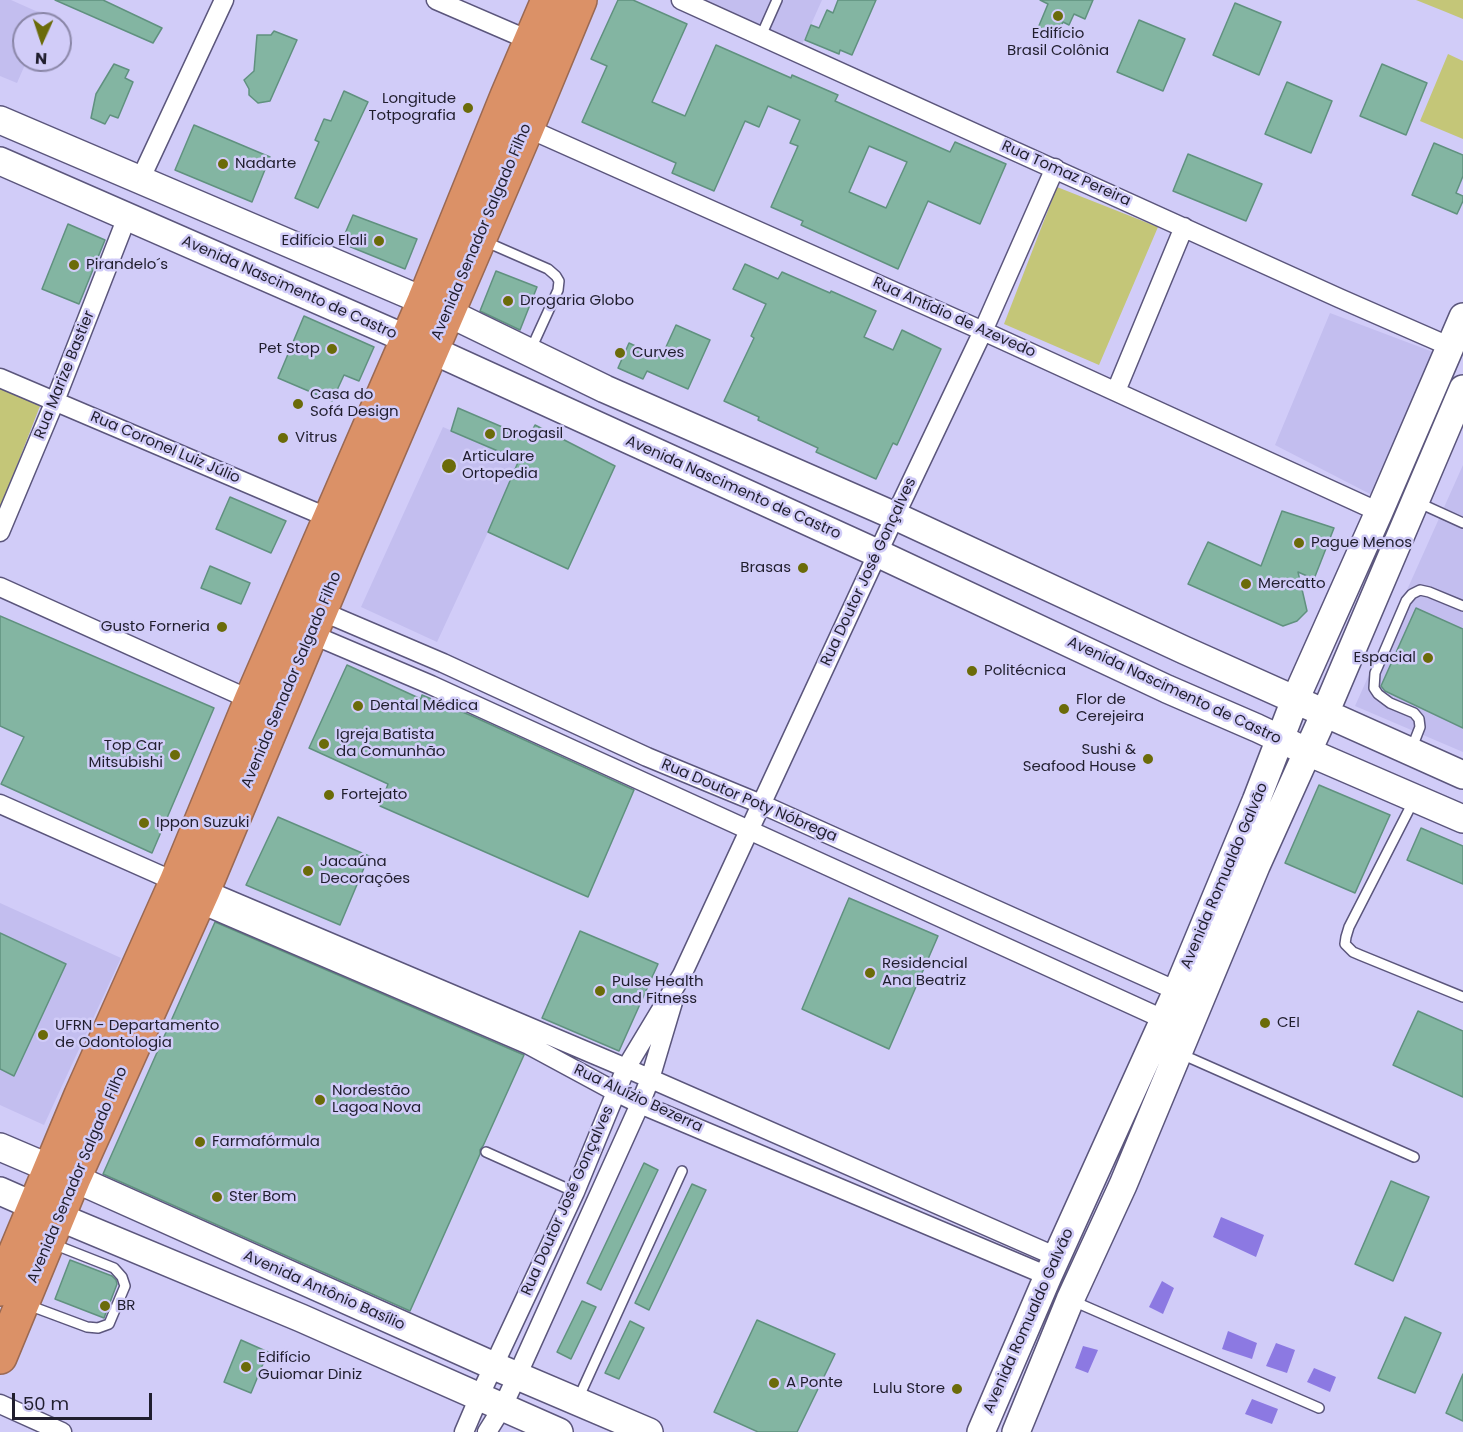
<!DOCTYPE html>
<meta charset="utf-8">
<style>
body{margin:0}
#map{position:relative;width:1463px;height:1432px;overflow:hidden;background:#d1ccf8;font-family:Poppins,sans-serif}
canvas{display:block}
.north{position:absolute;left:12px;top:12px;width:60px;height:60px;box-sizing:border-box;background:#d1ccf8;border:2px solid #8a86a7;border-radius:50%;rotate:183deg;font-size:16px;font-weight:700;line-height:24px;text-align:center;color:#201e2e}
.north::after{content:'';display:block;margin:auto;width:21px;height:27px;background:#6b6b09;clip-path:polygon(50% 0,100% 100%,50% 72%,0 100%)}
.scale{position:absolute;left:12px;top:1393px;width:140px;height:27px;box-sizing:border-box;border:3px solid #201e2e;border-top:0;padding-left:8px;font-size:18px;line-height:21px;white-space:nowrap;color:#201e2e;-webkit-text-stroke:4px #d1ccf8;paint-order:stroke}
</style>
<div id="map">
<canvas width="1463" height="1432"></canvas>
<div class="north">N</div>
<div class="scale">50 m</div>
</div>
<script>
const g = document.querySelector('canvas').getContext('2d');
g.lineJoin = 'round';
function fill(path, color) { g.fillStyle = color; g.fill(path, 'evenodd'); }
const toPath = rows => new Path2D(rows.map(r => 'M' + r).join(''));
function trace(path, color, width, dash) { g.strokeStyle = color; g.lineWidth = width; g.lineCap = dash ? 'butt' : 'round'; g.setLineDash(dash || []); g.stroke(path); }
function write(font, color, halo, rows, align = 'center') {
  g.font = font + ' Poppins,sans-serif'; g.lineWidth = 5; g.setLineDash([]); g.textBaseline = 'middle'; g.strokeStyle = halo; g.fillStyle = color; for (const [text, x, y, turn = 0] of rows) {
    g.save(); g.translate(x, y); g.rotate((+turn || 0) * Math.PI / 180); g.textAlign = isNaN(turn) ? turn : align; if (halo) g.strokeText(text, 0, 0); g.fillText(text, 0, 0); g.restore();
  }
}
fill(toPath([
 [0,0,11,0,47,16,43,24,24,24,24,60,27,60,17,83,0,76],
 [690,0,822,0,800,49],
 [1330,313,1433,352,1372,495,1275,445],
 [443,427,519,460,488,532,437,642,361,607],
 [1463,465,1463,752,1355,706],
 [0,903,121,958,44,1125,0,1105]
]), '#c3beef');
fill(toPath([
 [1416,0,1463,0,1463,19,1446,12],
 [1448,54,1463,61,1463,139,1420,121],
 [1057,187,1158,227,1099,365,1004,324],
 [0,388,40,406,0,509]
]), '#c4c678');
fill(toPath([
 [1221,1217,1264,1235,1256,1257,1213,1237],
 [1162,1281,1174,1288,1163,1314,1149,1307],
 [1228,1331,1257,1343,1252,1359,1222,1349],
 [1276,1343,1295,1350,1287,1373,1266,1366],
 [1083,1346,1098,1350,1088,1373,1075,1368],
 [1314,1368,1336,1377,1330,1392,1307,1382],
 [1252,1399,1278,1409,1272,1424,1245,1414]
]), '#8c79e2');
const building = toPath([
 [55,0,103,0,162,28,153,43,55,0],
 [618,0,633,0,687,24,652,102,685,116,716,45,791,78,792,75,838,95,835,101,950,152,955,142,1006,164,980,224,928,201,898,269,801,225,803,221,771,207,798,146,790,143,800,120,768,106,759,127,745,121,714,191,672,173,676,163,582,122,607,66,591,59,618,0],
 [869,146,907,162,886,208,849,192,869,146],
 [838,0,876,0,852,55,840,50,839,54,805,40,811,25,819,28,827,10,833,13,838,0],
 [1040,0,1093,0,1085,19,1074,14,1069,25,1063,22,1057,36,1038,28,1048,4,1040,0],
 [1235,3,1281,22,1259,75,1213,55,1235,3],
 [1139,20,1185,39,1163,91,1117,72,1139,20],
 [274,31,297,40,270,101,258,103,249,95,249,89,244,80,254,71,257,35,271,35,274,31],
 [114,64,129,70,125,78,133,82,118,118,110,115,105,124,91,118,96,94,114,64],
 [1382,64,1427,83,1406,135,1360,116,1382,64],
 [1287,82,1332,101,1311,153,1265,134,1287,82],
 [344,91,368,102,318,208,295,198,319,142,315,140,324,119,331,121,344,91],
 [194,125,270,157,252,202,175,170,194,125],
 [1434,143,1463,155,1463,176,1456,193,1463,196,1463,201,1457,214,1412,195,1434,143],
 [1188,154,1262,184,1246,221,1173,191,1188,154],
 [353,215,417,239,405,269,341,243,353,215],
 [68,224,105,240,79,304,42,289,68,224],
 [745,264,778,279,782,272,830,293,831,291,876,311,864,337,893,350,902,330,941,349,897,445,893,443,876,479,816,452,818,448,758,420,759,417,724,401,754,338,751,336,766,304,733,289,745,264],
 [496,271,537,287,520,330,480,311,496,271],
 [304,316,374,347,359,381,344,375,332,401,278,378,304,316],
 [676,325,710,340,688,389,647,371,643,379,618,368,629,343,661,358,676,325],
 [458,408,528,438,535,425,615,466,568,569,488,532,519,460,451,431,458,408],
 [230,497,286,521,271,553,216,529,230,497],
 [1282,511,1334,528,1314,579,1298,572,1307,611,1297,621,1283,626,1188,584,1208,542,1261,566,1282,511],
 [210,566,250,583,241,604,201,588,210,566],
 [1416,608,1463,629,1463,728,1385,691,1381,686,1416,608],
 [0,616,214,708,152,853,1,784,24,737,0,726,0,616],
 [347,665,421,699,422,695,472,716,634,790,588,897,380,806,388,784,309,748,347,665],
 [1319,785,1390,815,1355,893,1285,863,1319,785],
 [278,817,369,856,340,925,246,885,278,817],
 [1421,828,1463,846,1463,884,1407,860,1421,828],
 [849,898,938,936,889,1049,802,1009,849,898],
 [215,922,524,1055,483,1146,480,1150,480,1154,410,1311,103,1174,215,922],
 [580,931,658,964,619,1051,542,1018,580,931],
 [0,933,66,964,14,1076,0,1069,0,933],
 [1418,1011,1463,1031,1463,1097,1393,1065,1418,1011],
 [644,1163,658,1170,601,1290,587,1283,644,1163],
 [1391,1181,1429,1197,1393,1281,1355,1264,1391,1181],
 [692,1184,706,1190,649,1310,635,1303,692,1184],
 [70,1260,112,1276,116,1280,117,1284,104,1318,55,1299,70,1260],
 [582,1301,596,1307,571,1359,557,1352,582,1301],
 [1405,1317,1441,1333,1415,1393,1378,1378,1405,1317],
 [757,1320,835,1354,797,1432,758,1432,714,1412,757,1320],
 [630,1321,644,1328,619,1379,605,1373,630,1321],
 [241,1340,268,1352,251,1393,224,1382,241,1340],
 [1463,1374,1463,1421,1446,1413,1463,1374]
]);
fill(building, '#83b5a2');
trace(building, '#60917f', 1.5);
const lane = toPath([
 [761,36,777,0],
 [484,241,548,269,556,276,559,281,558,290,531,349],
 [1417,502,1463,523],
 [1411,750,1420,727,1419,719,1414,713,1390,703,1378,694,1374,688,1375,673,1406,601,1412,594,1420,590,1429,592,1463,606],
 [1414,800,1349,927,1346,937,1345,944,1353,952,1360,955,1463,997],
 [1181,1054,1414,1157],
 [486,1152,575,1192],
 [1073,1301,1319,1408],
 [28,1305,87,1327,98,1328,109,1324,125,1286,122,1277,114,1268,53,1244],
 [578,1399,682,1171]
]);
const street = toPath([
 [436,0,531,41],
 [681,0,1339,298,1451,347],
 [527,128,983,331,1379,512],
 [140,180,224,0],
 [0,378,329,518],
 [1116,391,1184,227],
 [0,532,55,401,127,217],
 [0,587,251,700],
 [321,611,443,663,647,757,761,804,1177,991],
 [311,634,431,685,1163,1019],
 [0,804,176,882],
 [204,889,626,1068,1057,1257],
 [198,903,529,1045,616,1092,640,1104,1048,1276],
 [0,1404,62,1432],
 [464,1432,479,1397,575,1192,626,1068,682,975,895,516,983,331,1055,168],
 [487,1432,502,1408,517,1376,640,1104,650,1079,673,1002]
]);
const secondary = toPath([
 [0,120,424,301,605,389,895,516,1184,650,1463,775],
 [0,161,432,350,877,553,1167,689,1257,728,1308,752,1463,819],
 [0,1147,87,1184,494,1366,649,1432],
 [0,1191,59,1217,301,1318,559,1432],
 [981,1432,1048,1276,1177,991,1256,801,1295,700,1379,512,1463,317],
 [1016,1432,1070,1300,1123,1185,1256,866,1325,713,1463,389]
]);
const highway = toPath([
 [0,1289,81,1095,176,882,251,700,424,301,507,96,548,0],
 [0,1357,74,1178,204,889,346,550,527,128,580,0]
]);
trace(lane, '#5b567c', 12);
trace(street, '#5b567c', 21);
trace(secondary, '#5b567c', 30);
trace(highway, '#9a6953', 36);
trace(lane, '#fff', 9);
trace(street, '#fff', 18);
trace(secondary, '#fff', 27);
trace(highway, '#db9167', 33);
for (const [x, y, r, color] of [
 [1058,16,6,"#6b6b09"],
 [468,108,6,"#6b6b09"],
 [223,164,6,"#6b6b09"],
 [379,241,6,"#6b6b09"],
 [74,265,6,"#6b6b09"],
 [508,301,6,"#6b6b09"],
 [332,349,6,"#6b6b09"],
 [620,353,6,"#6b6b09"],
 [298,404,6,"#6b6b09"],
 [490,434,6,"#6b6b09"],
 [283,438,6,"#6b6b09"],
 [449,466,8,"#6b6b09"],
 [1299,543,6,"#6b6b09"],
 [803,568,6,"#6b6b09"],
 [1246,584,6,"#6b6b09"],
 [222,627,6,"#6b6b09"],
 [1428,658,6,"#6b6b09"],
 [972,671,6,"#6b6b09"],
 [358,706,6,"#6b6b09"],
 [1064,709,6,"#6b6b09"],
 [324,744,6,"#6b6b09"],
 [175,755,6,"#6b6b09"],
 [1148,759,6,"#6b6b09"],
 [329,795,6,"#6b6b09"],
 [144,823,6,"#6b6b09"],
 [308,871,6,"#6b6b09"],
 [870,973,6,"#6b6b09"],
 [600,991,6,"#6b6b09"],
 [1265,1023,6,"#6b6b09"],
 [43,1035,6,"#6b6b09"],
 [320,1100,6,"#6b6b09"],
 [200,1142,6,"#6b6b09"],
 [217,1197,6,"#6b6b09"],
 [105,1306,6,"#6b6b09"],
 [246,1367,6,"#6b6b09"],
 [774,1383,6,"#6b6b09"],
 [957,1389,6,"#6b6b09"]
]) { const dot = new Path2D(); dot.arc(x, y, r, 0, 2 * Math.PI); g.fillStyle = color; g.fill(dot); trace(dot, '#d1ccf8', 2); }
write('15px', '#201e2e', '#d1ccf8', [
 ["Edifício",1058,34,"center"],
 ["Brasil Colônia",1058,51,"center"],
 ["Longitude",456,99,"right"],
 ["Totpografia",456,116,"right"],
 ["Nadarte",235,164],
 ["Edifício Elali",367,241,"right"],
 ["Pirandelo´s",86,265],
 ["Drogaria Globo",520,301],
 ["Pet Stop",320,349,"right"],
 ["Curves",632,353],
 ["Casa do",310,395],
 ["Sofá Design",310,412],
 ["Drogasil",502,434],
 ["Vitrus",295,438],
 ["Articulare",462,457],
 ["Ortopedia",462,474],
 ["Pague Menos",1311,543],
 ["Brasas",791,568,"right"],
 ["Mercatto",1258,584],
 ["Gusto Forneria",210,627,"right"],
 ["Espacial",1416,658,"right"],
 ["Politécnica",984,671],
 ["Flor de",1076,700],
 ["Cerejeira",1076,717],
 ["Dental Médica",370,706],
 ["Igreja Batista",336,735],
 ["da Comunhão",336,752],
 ["Top Car",163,746,"right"],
 ["Mitsubishi",163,763,"right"],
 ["Sushi &",1136,750,"right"],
 ["Seafood House",1136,767,"right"],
 ["Fortejato",341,795],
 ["Ippon Suzuki",156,823],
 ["Jacaúna",320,862],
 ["Decorações",320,879],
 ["Residencial",882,964],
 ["Ana Beatriz",882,981],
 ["Pulse Health",612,982],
 ["and Fitness",612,999],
 ["CEI",1277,1023],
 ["UFRN - Departamento",55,1026],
 ["de Odontologia",55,1043],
 ["Nordestão",332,1091],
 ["Lagoa Nova",332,1108],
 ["Farmafórmula",212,1142],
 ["Ster Bom",229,1197],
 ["BR",117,1306],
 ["Edifício",258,1358],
 ["Guiomar Diniz",258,1375],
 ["A Ponte",786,1383],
 ["Lulu Store",945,1389,"right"]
], 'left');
write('15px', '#201e2e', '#d1ccf8', [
 ["Rua Tomaz Pereira",1066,174,24],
 ["Avenida Senador Salgado Filho",482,232,-67],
 ["Avenida Nascimento de Castro",289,288,24],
 ["Rua Antídio de Azevedo",954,318,24],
 ["Rua Marize Bastier",65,375,-68],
 ["Rua Coronel Luiz Júlio",165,448,23],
 ["Avenida Nascimento de Castro",733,488,24],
 ["Rua Doutor José Gonçalves",869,572,-65],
 ["Avenida Senador Salgado Filho",292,680,-67],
 ["Avenida Nascimento de Castro",1174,691,25],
 ["Rua Doutor Poty Nóbrega",749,801,23],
 ["Avenida Romualdo Galvão",1225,876,-67],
 ["Rua Aluízio Bezerra",638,1099,25],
 ["Avenida Senador Salgado Filho",78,1175,-67],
 ["Rua Doutor José Gonçalves",568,1201,-66],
 ["Avenida Antônio Basílio",324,1291,24],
 ["Avenida Romualdo Galvão",1029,1321,-66]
]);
</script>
